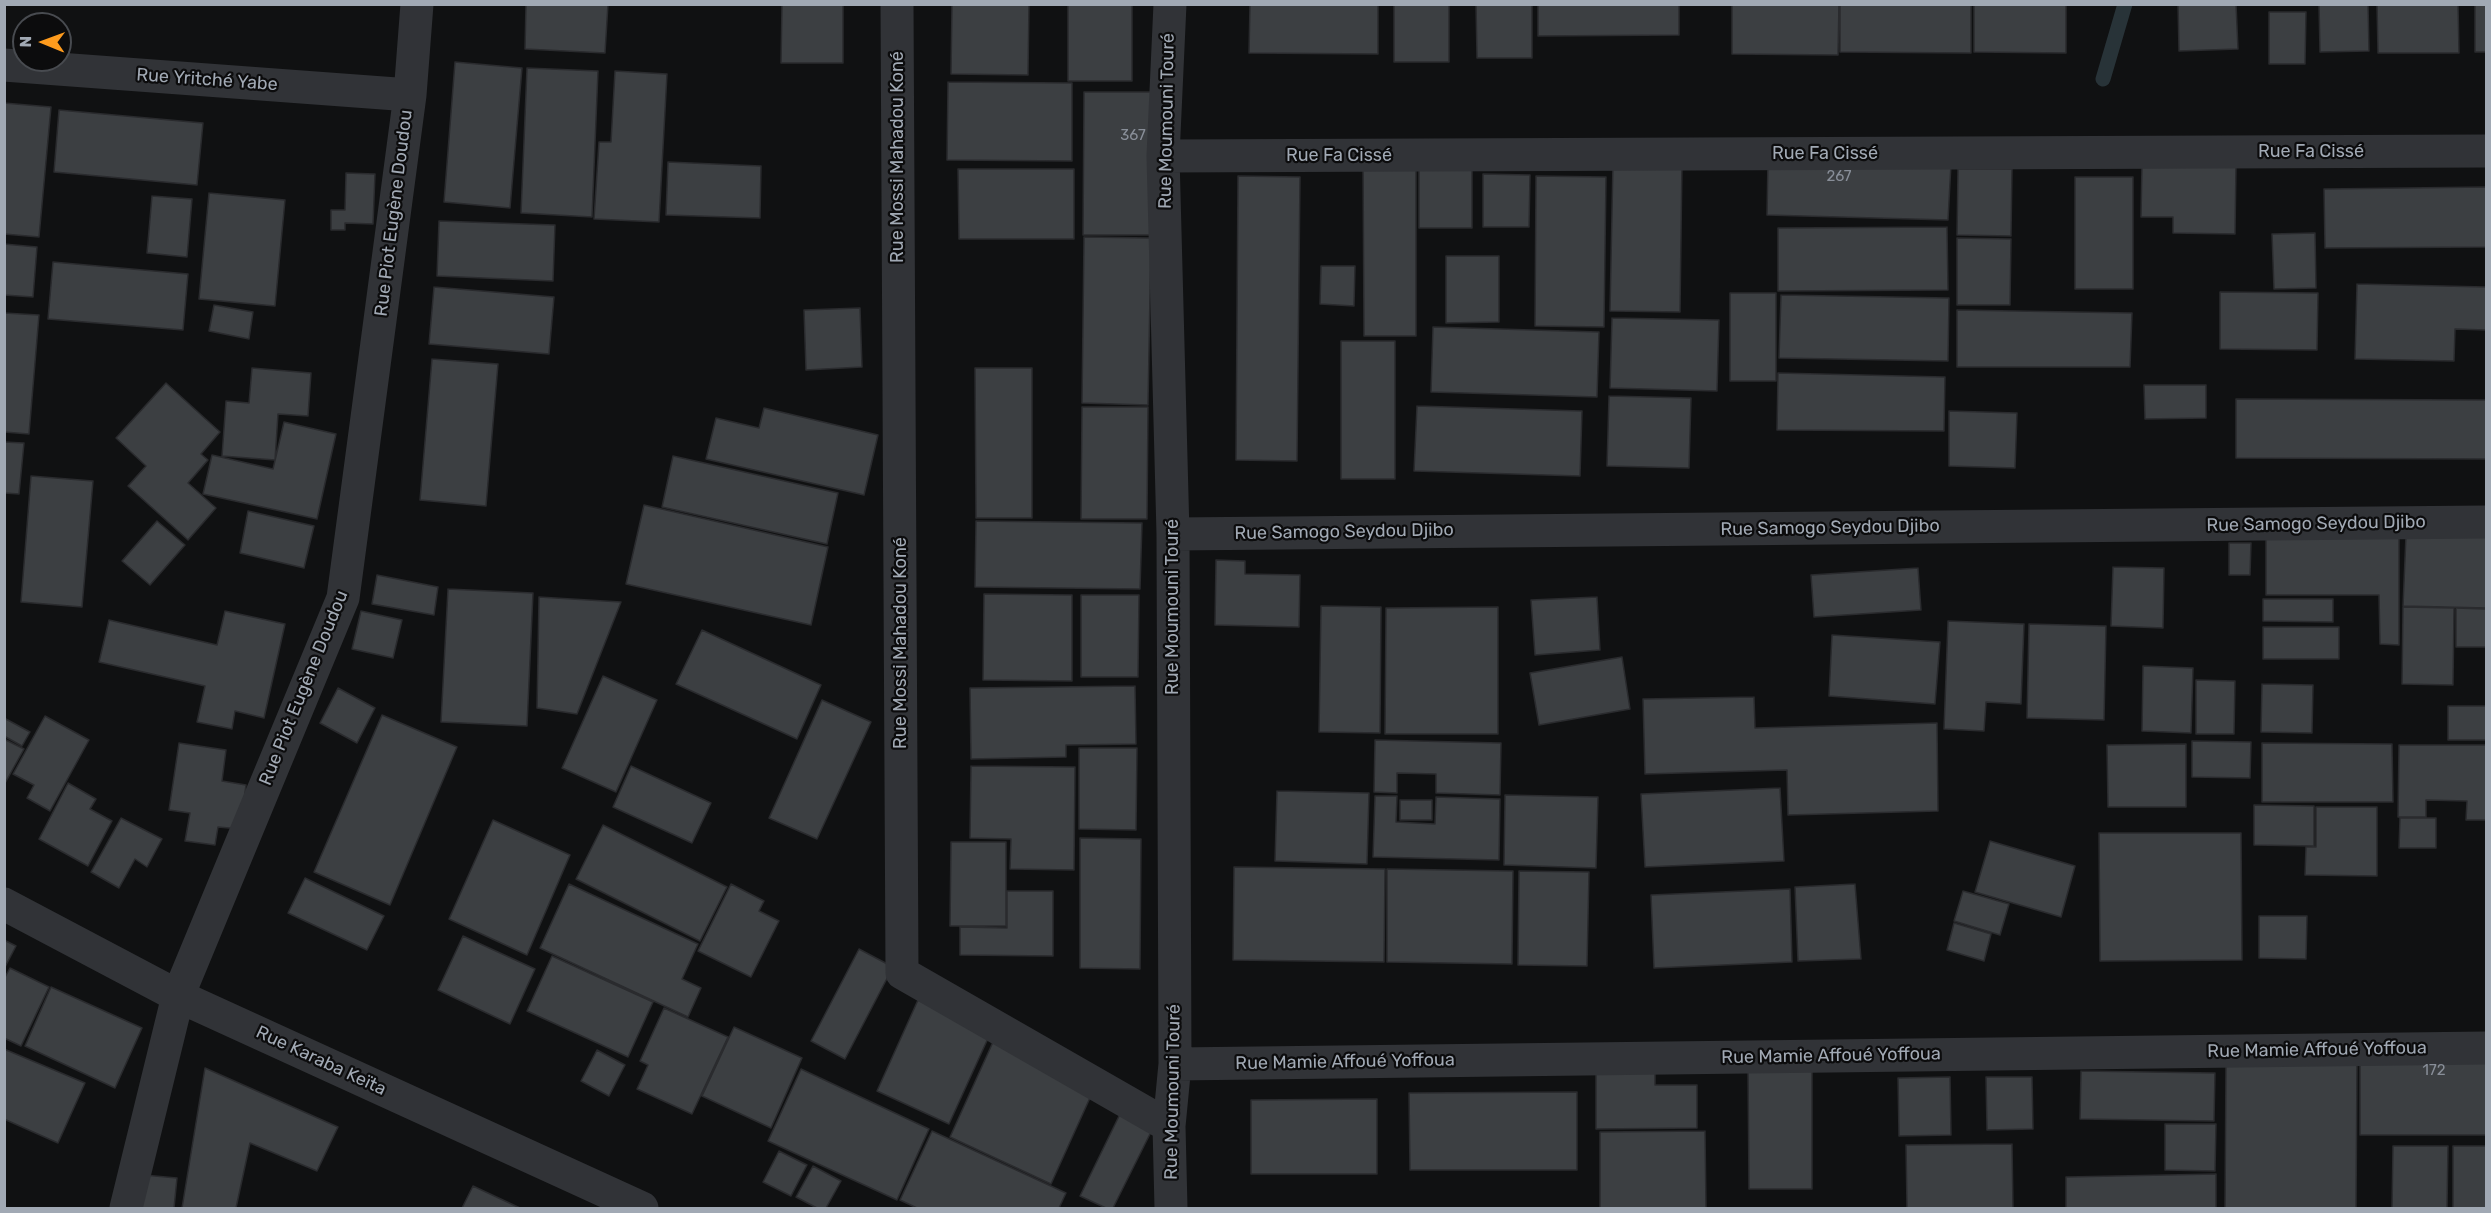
<!DOCTYPE html>
<meta charset="utf-8">
<style>
body{margin:0}
#map{position:relative;width:2491px;height:1213px;overflow:hidden;background:#101112;font-family:Rubik,sans-serif}
canvas{display:block}
.frame{position:absolute;inset:0;border:6px solid #a1a9b4;pointer-events:none}
.north{position:absolute;left:12px;top:12px;width:60px;height:60px;box-sizing:border-box;background:#0c0c0d;border:2px solid #484b50;border-radius:50%;rotate:271deg;font-size:16px;font-weight:700;line-height:24px;text-align:center;color:#a1a9b4}
.north::after{content:'';display:block;margin:auto;width:21px;height:27px;background:#fe9b1d;clip-path:polygon(50% 0,100% 100%,50% 72%,0 100%)}
</style>
<div id="map">
<canvas width="2491" height="1213"></canvas>
<div class="frame"></div>
<div class="north">N</div>
</div>
<script>
const g = document.querySelector('canvas').getContext('2d');
g.lineJoin = 'round';
const toPath = rows => new Path2D(rows.map(r => 'M' + r).join(''));
function trace(path, color, width, dash) { g.strokeStyle = color; g.lineWidth = width; g.lineCap = dash ? 'butt' : 'round'; g.setLineDash(dash || []); g.stroke(path); }
function fill(path, color) { g.fillStyle = color; g.fill(path, 'evenodd'); }
function write(font, color, halo, rows, align = 'center') {
  g.font = font + ' Rubik,sans-serif'; g.lineWidth = 4.5; g.setLineDash([]); g.textBaseline = 'middle'; g.strokeStyle = halo; g.fillStyle = color; for (const [text, x, y, turn = 0] of rows) {
    g.save(); g.translate(x, y); g.rotate((+turn || 0) * Math.PI / 180); g.textAlign = isNaN(turn) ? turn : align; if (halo) g.strokeText(text, 0, 0); g.fillText(text, 0, 0); g.restore();
  }
}
trace(toPath([
 [2103,79,2125,4]
]), '#283338', 15);
const building = toPath([
 [526,4,608,4,605,53,525,49,526,4],
 [782,4,843,4,843,63,781,63,782,4],
 [952,4,1029,4,1028,75,951,74,952,4],
 [1068,4,1132,4,1132,81,1068,81,1068,4],
 [1250,4,1378,4,1378,54,1249,53,1250,4],
 [1394,4,1449,4,1449,62,1394,62,1394,4],
 [1476,4,1532,4,1532,58,1477,58,1476,4],
 [1538,4,1679,4,1679,35,1538,36,1538,4],
 [1732,4,1839,4,1838,55,1732,54,1732,4],
 [1840,4,1971,4,1971,53,1840,52,1840,4],
 [1974,4,2066,4,2066,53,1974,52,1974,4],
 [2178,4,2236,4,2238,49,2179,51,2178,4],
 [2319,4,2368,4,2369,51,2320,52,2319,4],
 [2377,4,2458,4,2459,53,2378,53,2377,4],
 [2475,4,2486,4,2486,52,2475,52,2475,4],
 [2269,12,2306,12,2305,64,2269,64,2269,12],
 [455,62,522,68,510,208,444,202,455,62],
 [527,68,598,71,592,217,521,213,527,68],
 [615,71,667,74,659,222,594,219,599,142,611,142,615,71],
 [948,82,1072,83,1072,161,947,160,948,82],
 [1084,92,1154,92,1153,235,1083,235,1084,92],
 [4,103,51,107,39,237,4,234,4,103],
 [59,110,203,123,197,185,54,172,59,110],
 [1768,159,1951,164,1948,220,1767,215,1768,159],
 [1363,161,1416,161,1416,336,1364,336,1363,161],
 [668,162,761,166,760,218,666,215,668,162],
 [1613,162,1682,162,1680,312,1610,311,1613,162],
 [2142,164,2236,165,2235,234,2173,233,2173,217,2141,217,2142,164],
 [958,169,1074,169,1074,239,959,239,958,169],
 [1958,169,2012,169,2011,236,1957,235,1958,169],
 [1419,170,1472,170,1472,228,1419,228,1419,170],
 [346,173,375,174,373,224,345,223,345,230,331,230,331,210,345,210,346,173],
 [1483,174,1530,175,1529,227,1483,227,1483,174],
 [1238,176,1300,177,1297,461,1236,460,1238,176],
 [1536,176,1606,177,1604,327,1535,326,1536,176],
 [2075,177,2133,177,2133,289,2075,289,2075,177],
 [2486,187,2486,247,2325,248,2324,189,2486,187],
 [209,193,285,200,275,306,199,299,209,193],
 [152,196,192,199,187,257,147,253,152,196],
 [439,221,555,225,553,281,437,276,439,221],
 [1947,227,1948,290,1778,291,1778,228,1947,227],
 [2315,233,2316,288,2274,289,2272,234,2315,233],
 [1084,237,1151,238,1148,405,1082,403,1084,237],
 [1957,238,2011,239,2010,305,1957,305,1957,238],
 [4,244,37,247,33,297,4,295,4,244],
 [1446,256,1499,256,1499,322,1446,323,1446,256],
 [53,262,188,274,183,330,48,319,53,262],
 [1321,266,1355,266,1354,306,1320,304,1321,266],
 [2357,284,2486,287,2486,330,2455,329,2454,361,2355,359,2357,284],
 [434,287,554,297,549,354,429,344,434,287],
 [2220,292,2318,293,2317,350,2220,349,2220,292],
 [1730,293,1776,293,1776,381,1730,381,1730,293],
 [1781,295,1949,298,1948,361,1779,358,1781,295],
 [214,305,253,312,249,339,209,331,214,305],
 [860,308,862,367,806,370,804,310,860,308],
 [1957,310,2132,313,2130,367,1957,367,1957,310],
 [4,313,39,315,29,434,4,432,4,313],
 [1612,318,1719,320,1717,391,1610,388,1612,318],
 [1433,327,1599,332,1597,397,1431,392,1433,327],
 [1341,341,1395,341,1395,479,1341,479,1341,341],
 [432,359,498,364,486,506,420,500,432,359],
 [252,368,311,373,308,416,278,414,275,460,222,456,226,401,249,403,252,368],
 [975,368,1032,368,1032,518,976,518,975,368],
 [1778,373,1945,377,1944,431,1777,430,1778,373],
 [166,383,220,432,201,454,208,460,188,483,216,508,188,540,128,486,146,466,116,438,166,383],
 [2144,385,2206,385,2206,418,2145,419,2144,385],
 [1609,396,1691,398,1689,468,1607,466,1609,396],
 [2236,399,2486,400,2486,459,2236,458,2236,399],
 [1417,406,1582,411,1580,476,1414,471,1417,406],
 [1082,407,1148,407,1147,519,1081,519,1082,407],
 [764,408,878,435,864,495,706,459,716,418,759,428,764,408],
 [1949,411,2017,413,2015,468,1949,466,1949,411],
 [284,422,336,434,317,519,203,494,212,455,273,469,284,422],
 [4,442,24,443,19,494,4,493,4,442],
 [673,456,838,493,827,544,662,507,673,456],
 [31,476,93,481,82,607,21,602,31,476],
 [644,505,828,547,811,625,626,584,644,505],
 [248,511,314,526,304,568,240,553,248,511],
 [157,521,185,545,150,585,122,561,157,521],
 [976,521,1142,523,1140,589,975,587,976,521],
 [2266,527,2399,527,2399,645,2380,644,2379,595,2266,595,2266,527],
 [2406,535,2486,535,2486,608,2403,606,2406,535],
 [2229,543,2251,543,2250,575,2229,575,2229,543],
 [1216,560,1245,561,1245,574,1300,575,1299,627,1215,625,1216,560],
 [2113,567,2164,568,2163,628,2111,626,2113,567],
 [1918,568,1921,610,1814,617,1811,575,1918,568],
 [377,575,438,587,434,615,372,604,377,575],
 [448,589,533,593,527,726,441,722,448,589],
 [984,594,1072,595,1072,681,983,680,984,594],
 [1081,595,1139,595,1138,677,1081,677,1081,595],
 [539,597,621,602,577,714,537,708,539,597],
 [1597,597,1600,650,1535,655,1531,600,1597,597],
 [2263,599,2333,599,2333,622,2263,621,2263,599],
 [1321,606,1381,607,1380,733,1319,732,1321,606],
 [1498,607,1498,734,1385,734,1386,608,1498,607],
 [2403,607,2454,608,2453,685,2402,684,2403,607],
 [2456,608,2486,609,2486,647,2456,647,2456,608],
 [225,611,285,624,264,718,235,711,232,729,197,722,205,686,99,662,109,620,217,645,225,611],
 [361,611,402,620,393,658,352,649,361,611],
 [1948,621,2024,624,2021,704,1986,702,1984,731,1944,729,1948,621],
 [2029,624,2106,626,2104,720,2027,718,2029,624],
 [2263,627,2339,627,2339,659,2263,659,2263,627],
 [702,630,821,685,797,739,676,684,702,630],
 [1832,635,1940,642,1935,704,1829,696,1832,635],
 [1622,657,1630,709,1539,725,1530,673,1622,657],
 [2143,666,2193,668,2191,733,2142,731,2143,666],
 [603,676,657,700,616,792,562,768,603,676],
 [2196,680,2235,681,2234,734,2196,734,2196,680],
 [2262,684,2313,685,2312,733,2261,732,2262,684],
 [1135,686,1136,744,1066,745,1066,757,971,759,970,688,1135,686],
 [338,688,375,708,357,743,320,723,338,688],
 [1754,697,1755,728,1937,723,1938,811,1788,815,1787,770,1645,774,1643,699,1754,697],
 [822,700,871,722,817,839,769,818,822,700],
 [2448,706,2486,706,2486,740,2448,740,2448,706],
 [382,715,457,747,390,905,314,872,382,715],
 [45,716,89,740,50,811,27,798,34,785,13,774,45,716],
 [4,718,30,732,22,746,4,736,4,718],
 [4,739,24,749,4,785,4,739],
 [1375,740,1501,743,1500,795,1436,793,1436,774,1397,773,1397,793,1374,792,1375,740],
 [2192,741,2251,742,2250,778,2192,777,2192,741],
 [179,743,226,750,222,781,246,785,240,829,218,827,215,845,185,841,190,813,169,810,179,743],
 [2262,743,2392,744,2393,802,2262,802,2262,743],
 [2186,744,2186,807,2108,807,2107,745,2186,744],
 [2399,745,2486,745,2486,820,2466,820,2467,801,2426,800,2426,817,2398,817,2399,745],
 [1079,748,1137,748,1136,830,1079,829,1079,748],
 [631,766,711,803,692,843,613,807,631,766],
 [971,766,1075,767,1074,870,1010,869,1011,839,970,838,971,766],
 [68,783,96,799,90,809,112,821,88,866,39,839,68,783],
 [1780,788,1784,861,1645,867,1641,794,1780,788],
 [1277,791,1369,793,1367,864,1275,861,1277,791],
 [1505,795,1598,797,1596,868,1504,865,1505,795],
 [1375,796,1397,796,1396,822,1435,824,1436,797,1500,799,1499,860,1373,857,1375,796],
 [1400,800,1432,800,1432,820,1400,820,1400,800],
 [2254,805,2314,806,2314,846,2254,845,2254,805],
 [2316,807,2377,807,2377,876,2305,875,2306,847,2316,847,2316,807],
 [121,818,162,839,147,867,135,859,119,888,91,872,121,818],
 [2400,818,2436,818,2436,848,2399,848,2400,818],
 [493,820,570,855,527,955,449,919,493,820],
 [603,825,727,887,700,941,576,879,603,825],
 [2099,833,2241,833,2242,960,2100,961,2099,833],
 [1080,838,1141,839,1140,969,1080,968,1080,838],
 [1990,841,2075,866,2061,917,1975,892,1990,841],
 [951,842,1006,842,1006,926,950,926,951,842],
 [1234,867,1385,869,1384,962,1233,960,1234,867],
 [1387,869,1513,871,1512,964,1387,962,1387,869],
 [1519,871,1589,872,1587,966,1518,965,1519,871],
 [305,878,384,916,367,950,288,913,305,878],
 [569,884,698,944,682,979,701,988,688,1017,540,948,569,884],
 [731,884,764,901,759,911,779,921,751,977,698,951,731,884],
 [1855,884,1861,959,1798,961,1795,887,1855,884],
 [1790,889,1792,962,1654,968,1651,895,1790,889],
 [1007,891,1053,891,1053,956,960,955,960,927,1007,928,1007,891],
 [1963,891,2009,904,2000,935,1954,921,1963,891],
 [2259,916,2307,916,2306,959,2259,958,2259,916],
 [1954,923,1991,934,1984,961,1947,950,1954,923],
 [463,936,535,969,510,1024,438,990,463,936],
 [4,940,16,946,4,969,4,940],
 [859,949,893,967,845,1059,811,1041,859,949],
 [552,956,653,1002,628,1057,527,1011,552,956],
 [10,968,49,987,21,1046,4,1038,4,979,10,968],
 [51,987,142,1028,115,1088,25,1046,51,987],
 [918,1000,990,1034,949,1124,877,1091,918,1000],
 [664,1008,728,1037,692,1114,637,1089,648,1065,640,1061,664,1008],
 [734,1027,802,1058,771,1128,702,1096,734,1027],
 [993,1042,1094,1089,1051,1184,950,1137,993,1042],
 [4,1049,85,1083,58,1143,4,1119,4,1049],
 [597,1050,625,1065,609,1096,581,1081,597,1050],
 [2360,1056,2486,1056,2486,1135,2360,1135,2360,1056],
 [1655,1060,1655,1085,1697,1085,1697,1128,1596,1129,1596,1061,1655,1060],
 [2226,1062,2357,1062,2356,1208,2225,1208,2226,1062],
 [205,1068,338,1127,317,1171,250,1143,236,1208,182,1208,205,1068],
 [801,1069,929,1129,897,1200,768,1141,801,1069],
 [1748,1070,1812,1070,1812,1189,1749,1189,1748,1070],
 [2081,1071,2215,1073,2214,1121,2080,1119,2081,1071],
 [1950,1077,1951,1135,1899,1136,1898,1078,1950,1077],
 [1986,1077,2032,1077,2033,1129,1987,1130,1986,1077],
 [1577,1092,1577,1170,1410,1170,1409,1093,1577,1092],
 [1377,1099,1377,1174,1251,1174,1251,1100,1377,1099],
 [1121,1112,1153,1128,1113,1208,1106,1208,1080,1196,1121,1112],
 [2165,1124,2216,1124,2215,1171,2165,1170,2165,1124],
 [932,1131,1066,1193,1059,1208,917,1208,900,1200,932,1131],
 [1705,1131,1706,1208,1600,1208,1600,1132,1705,1131],
 [2012,1144,2013,1208,1907,1208,1906,1145,2012,1144],
 [2393,1146,2448,1146,2447,1208,2392,1208,2393,1146],
 [2453,1146,2486,1146,2486,1208,2453,1208,2453,1146],
 [779,1151,807,1165,791,1196,763,1182,779,1151],
 [813,1166,841,1181,826,1208,817,1208,796,1197,813,1166],
 [2216,1174,2216,1208,2066,1208,2066,1177,2216,1174],
 [144,1175,177,1178,174,1208,140,1208,144,1175],
 [473,1186,520,1208,462,1208,473,1186]
]);
fill(building, '#3c3f42');
trace(building, '#2a2b2e', 1.5);
trace(toPath([
 [897,4,902,973,1169,1126],
 [1170,4,1163,156,1173,534,1175,1064,1169,1126,1171,1208],
 [4,65,410,95],
 [1163,156,2486,151],
 [1173,534,2486,522],
 [4,904,178,996,642,1208],
 [1175,1064,2486,1048],
 [126,1208,178,996,343,598,410,95,417,4]
]), '#313337', 33);
write('15px', '#888e98', null, [
 ["367",1133,136],
 ["267",1839,177],
 ["172",2434,1071]
]);
write('18px', '#a1a9b4', '#0c0c0d', [
 ["Rue Yritché Yabe",207,80,4],
 ["Rue Moumouni Touré",1167,121,-89],
 ["Rue Fa Cissé",2311,152],
 ["Rue Fa Cissé",1825,154],
 ["Rue Fa Cissé",1339,156],
 ["Rue Mossi Mahadou Koné",898,157,-90],
 ["Rue Piot Eugène Doudou",394,213,-83],
 ["Rue Samogo Seydou Djibo",2316,524,-1],
 ["Rue Samogo Seydou Djibo",1830,528,-1],
 ["Rue Samogo Seydou Djibo",1344,532,-1],
 ["Rue Moumouni Touré",1173,607,-90],
 ["Rue Mossi Mahadou Koné",901,643,-90],
 ["Rue Piot Eugène Doudou",304,688,-68],
 ["Rue Mamie Affoué Yoffoua",2317,1050,-1],
 ["Rue Mamie Affoué Yoffoua",1831,1056,-1],
 ["Rue Karaba Keïta",321,1061,25],
 ["Rue Mamie Affoué Yoffoua",1345,1062,-1],
 ["Rue Moumouni Touré",1173,1092,-89]
]);
</script>
